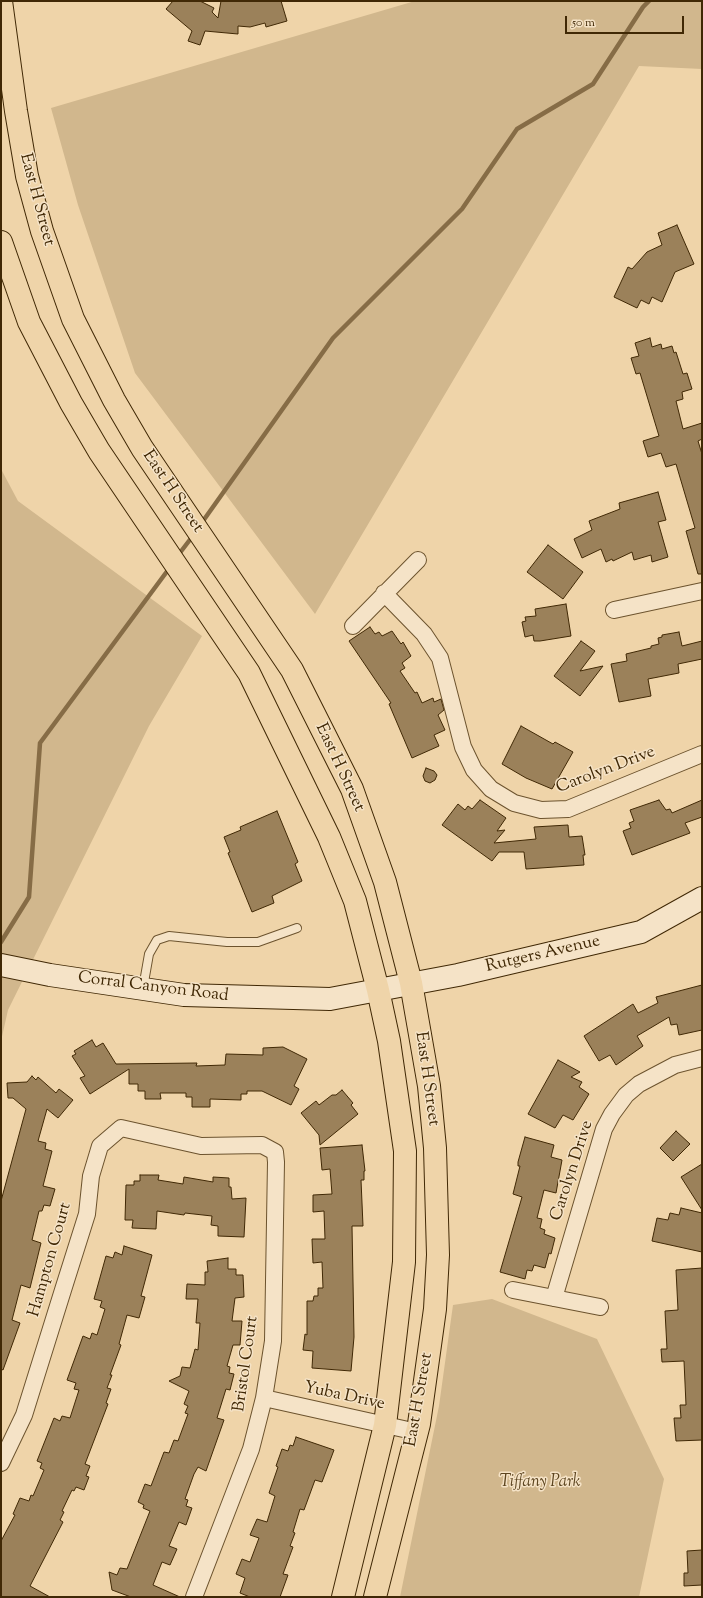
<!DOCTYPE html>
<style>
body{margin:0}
#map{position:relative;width:703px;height:1598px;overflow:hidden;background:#efd4a9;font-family:"Sorts Mill Goudy",serif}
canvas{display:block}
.frame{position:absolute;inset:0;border:2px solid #402805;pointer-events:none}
.scale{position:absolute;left:565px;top:16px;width:119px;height:18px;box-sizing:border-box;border:2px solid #402805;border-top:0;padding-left:5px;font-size:12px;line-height:14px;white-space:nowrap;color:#402805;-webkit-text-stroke:3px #f5e3c7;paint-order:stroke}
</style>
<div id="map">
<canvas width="703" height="1598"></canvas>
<div class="frame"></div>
<div class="scale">50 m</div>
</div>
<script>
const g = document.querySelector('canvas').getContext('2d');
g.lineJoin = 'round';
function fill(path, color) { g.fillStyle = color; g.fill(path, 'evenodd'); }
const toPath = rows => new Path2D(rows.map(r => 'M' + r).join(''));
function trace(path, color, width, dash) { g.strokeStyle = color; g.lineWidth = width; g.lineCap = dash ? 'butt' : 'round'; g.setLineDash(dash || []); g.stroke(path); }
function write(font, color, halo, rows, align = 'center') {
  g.font = font + ' "Sorts Mill Goudy",serif'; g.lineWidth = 3; g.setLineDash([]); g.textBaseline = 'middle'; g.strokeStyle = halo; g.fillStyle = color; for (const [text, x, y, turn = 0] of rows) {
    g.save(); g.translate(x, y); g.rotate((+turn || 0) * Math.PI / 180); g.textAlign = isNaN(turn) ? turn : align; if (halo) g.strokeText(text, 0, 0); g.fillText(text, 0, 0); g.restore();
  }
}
fill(toPath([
 [415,1,702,1,702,69,639,66,315,614,135,373,78,205,51,108],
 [1,469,18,501,202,636,149,726,8,1010,1,1041],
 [492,1299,597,1339,664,1479,639,1597,400,1597,439,1406,453,1305]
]), '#d1b78d');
trace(toPath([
 [203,521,333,338,462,209,517,129,593,84,643,7,649,1],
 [179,554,192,537],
 [1,942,29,897,40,743,168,570]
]), '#866c46', 4.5);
const building = toPath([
 [173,1,200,1,214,8,212,12,218,18,221,1,281,1,287,21,266,27,265,23,250,27,238,26,238,34,205,31,200,45,188,41,192,31,166,9,173,1],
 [677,225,694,264,675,272,662,302,652,297,649,304,641,300,637,308,614,297,628,267,632,269,647,252,662,245,658,233,677,225],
 [650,338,652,347,661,344,662,349,672,346,674,353,676,352,683,374,687,373,692,389,682,392,683,399,676,401,683,429,702,423,702,439,698,441,702,454,702,574,698,574,686,531,695,528,676,464,666,467,661,453,648,457,643,441,659,436,640,373,636,374,631,358,639,356,635,343,650,338],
 [658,492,666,520,658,522,668,557,652,562,651,555,634,560,632,552,613,561,612,559,606,562,601,549,582,558,574,539,592,530,589,521,620,509,619,503,658,492],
 [548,545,583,572,563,599,527,572,548,545],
 [566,604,571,636,540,641,534,641,533,635,525,637,522,622,526,621,525,617,536,616,535,609,566,604],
 [370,627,375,634,379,632,382,636,392,631,401,644,403,642,411,656,402,663,405,668,400,671,415,693,417,692,422,703,433,698,434,702,441,699,444,710,438,715,445,730,434,735,439,746,412,758,389,704,391,703,349,641,370,627],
 [679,632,682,646,702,641,702,659,678,664,679,673,648,679,651,696,619,702,611,664,627,661,626,654,651,648,651,646,659,644,658,638,662,637,662,635,679,632],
 [581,641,595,651,580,671,603,666,580,696,554,676,581,641],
 [521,726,553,744,555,742,573,752,552,789,526,778,502,764,521,726],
 [426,768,434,771,437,775,435,780,430,783,425,781,423,776,426,768],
 [480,800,506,818,497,831,505,830,494,843,536,839,534,827,568,825,569,837,582,836,585,855,583,855,584,865,526,869,524,852,499,852,492,861,442,825,458,804,465,810,468,806,472,809,480,800],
 [659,800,666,810,670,809,672,813,702,800,702,817,685,823,690,833,632,855,623,831,631,828,629,823,634,821,630,810,659,800],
 [277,811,298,862,295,864,302,881,272,896,274,903,252,912,228,853,230,852,224,837,241,830,240,827,277,811],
 [702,985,702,1030,679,1035,677,1024,671,1025,669,1017,637,1036,643,1046,616,1065,610,1055,599,1061,584,1036,633,1004,638,1013,658,1003,656,997,702,985],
 [92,1040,96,1047,103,1043,116,1064,197,1063,196,1066,225,1065,226,1054,263,1055,263,1048,283,1047,307,1059,294,1086,299,1089,291,1105,262,1091,247,1091,247,1094,241,1094,241,1100,210,1099,210,1107,192,1107,192,1097,186,1097,186,1093,160,1093,161,1099,145,1099,145,1091,138,1091,138,1084,129,1084,129,1069,90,1094,80,1078,85,1076,72,1056,76,1054,74,1051,92,1040],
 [558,1060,580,1072,571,1077,582,1082,579,1087,589,1094,573,1120,563,1115,555,1128,528,1114,558,1060],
 [32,1076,36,1080,38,1077,56,1093,59,1089,73,1100,58,1118,47,1109,38,1141,46,1143,45,1149,52,1151,43,1186,55,1189,50,1206,44,1205,42,1211,39,1211,32,1240,41,1243,30,1288,21,1285,12,1320,20,1323,3,1370,1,1369,1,1201,26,1109,13,1098,8,1098,7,1083,27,1082,32,1076],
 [342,1090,353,1103,351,1105,358,1114,320,1145,319,1135,301,1113,316,1101,319,1105,332,1095,336,1095,342,1090],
 [676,1131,690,1144,673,1161,660,1148,676,1131],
 [525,1137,554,1145,551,1157,562,1160,556,1193,544,1190,537,1218,542,1219,540,1228,545,1230,544,1234,555,1238,551,1254,549,1253,545,1268,534,1265,532,1271,527,1270,525,1279,500,1272,522,1197,513,1194,520,1166,518,1166,518,1162,525,1137],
 [362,1145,365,1171,364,1171,364,1180,361,1180,363,1226,352,1226,354,1337,351,1371,312,1368,313,1351,303,1350,305,1334,307,1335,307,1301,313,1301,314,1296,318,1296,318,1288,323,1288,322,1262,313,1263,312,1239,325,1239,324,1211,313,1212,313,1195,332,1194,330,1169,322,1170,320,1148,362,1145],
 [702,1164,702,1210,681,1177,702,1164],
 [140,1175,159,1175,158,1180,183,1184,184,1177,213,1182,213,1177,229,1178,229,1187,231,1187,232,1199,246,1198,244,1237,218,1236,218,1226,211,1225,212,1216,185,1213,184,1215,157,1211,156,1229,132,1228,133,1220,125,1220,126,1185,134,1185,134,1181,140,1181,140,1175],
 [681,1208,702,1213,702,1252,652,1241,657,1218,668,1220,670,1213,679,1215,681,1208],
 [124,1246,152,1255,141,1296,145,1297,139,1318,127,1315,119,1344,121,1345,110,1375,112,1375,107,1388,111,1389,106,1403,108,1404,85,1464,90,1466,86,1476,89,1477,84,1490,76,1487,74,1491,72,1490,62,1511,64,1512,60,1520,63,1522,30,1586,50,1597,1,1597,1,1541,15,1515,13,1514,20,1498,29,1501,31,1495,33,1496,44,1470,40,1468,42,1463,37,1461,54,1418,60,1421,62,1416,70,1418,79,1390,74,1389,76,1383,67,1380,83,1336,90,1339,92,1333,97,1335,105,1309,100,1307,102,1301,94,1299,106,1256,113,1258,115,1252,122,1255,124,1246],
 [228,1258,228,1269,236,1269,236,1275,243,1275,244,1297,235,1298,232,1321,242,1321,240,1345,233,1345,227,1366,230,1367,229,1373,234,1374,230,1390,226,1389,217,1418,224,1420,206,1471,198,1467,194,1474,185,1499,188,1500,186,1506,192,1508,186,1525,179,1522,169,1546,177,1549,170,1565,162,1562,153,1585,180,1597,131,1597,112,1590,109,1572,117,1575,120,1568,127,1569,150,1511,143,1508,144,1505,138,1502,145,1484,151,1486,164,1452,169,1453,174,1440,178,1441,188,1414,185,1413,188,1406,184,1404,189,1391,169,1381,180,1376,182,1367,190,1368,195,1349,198,1350,200,1323,196,1323,198,1299,186,1299,187,1284,205,1285,205,1272,208,1272,207,1261,228,1258],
 [702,1268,702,1440,676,1441,674,1418,681,1418,680,1405,686,1405,684,1361,662,1362,661,1349,667,1349,665,1311,678,1310,676,1270,702,1268],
 [296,1437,334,1450,322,1482,315,1480,304,1510,300,1509,293,1532,295,1533,290,1546,293,1547,283,1574,288,1575,280,1597,250,1597,240,1593,245,1578,236,1574,242,1559,250,1562,259,1538,250,1535,257,1519,267,1522,275,1496,269,1493,278,1467,276,1466,282,1449,288,1451,290,1445,293,1446,296,1437],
 [702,1550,702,1585,684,1586,684,1573,688,1573,687,1551,702,1550]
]);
fill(building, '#9b815a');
trace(building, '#402805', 1);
const lane = toPath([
 [143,988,149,954,157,940,169,936,227,942,258,942,297,928]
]);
const street = toPath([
 [384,593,424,634,440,658,463,747,474,770,491,789,514,803,541,810,568,809,702,754],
 [614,610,702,591],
 [353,626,418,560],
 [513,1290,600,1307],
 [554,1298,604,1129,612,1114,626,1095,639,1084,675,1065,702,1058],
 [264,1398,417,1432],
 [1,1463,24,1415,63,1290,87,1214,91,1176,100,1146,121,1128,201,1146,262,1145,275,1152,276,1162,273,1341,264,1398,251,1449,194,1597]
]);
const secondary = toPath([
 [1,965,50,975,184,995,330,999,458,975,641,932,702,898]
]);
const primary = toPath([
 [1,1,16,111,27,176,42,231,73,319,114,400,142,448,292,670,352,789,385,882,411,983,429,1086,435,1148,438,1255,435,1309,419,1424,375,1597],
 [1,242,29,322,71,403,99,451,249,673,329,837,355,901,378,990,389,1041,405,1151,404,1262,385,1425,343,1597]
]);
trace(lane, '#6c532e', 10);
trace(street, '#6c532e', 18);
trace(secondary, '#402805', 24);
trace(primary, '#402805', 24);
trace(lane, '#f5e3c7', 8);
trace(street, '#f5e3c7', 16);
trace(secondary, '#f5e3c7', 22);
trace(primary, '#efd4a9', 22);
write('17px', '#402805', '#f5e3c7', [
 ["East H Street",36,200,75],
 ["East H Street",172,492,56],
 ["East H Street",339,768,65],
 ["Carolyn Drive",606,771,-21],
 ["Rutgers Avenue",543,955,-13],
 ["Corral Canyon Road",153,988,7],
 ["East H Street",426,1079,82],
 ["Carolyn Drive",573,1171,-72],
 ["Hampton Court",51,1260,-74],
 ["Bristol Court",247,1364,-82],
 ["Yuba Drive",344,1397,12],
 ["East H Street",420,1400,-80]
]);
write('italic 17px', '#5d4520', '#f5e3c7', [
 ["Tiffany Park",540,1483]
]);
</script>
